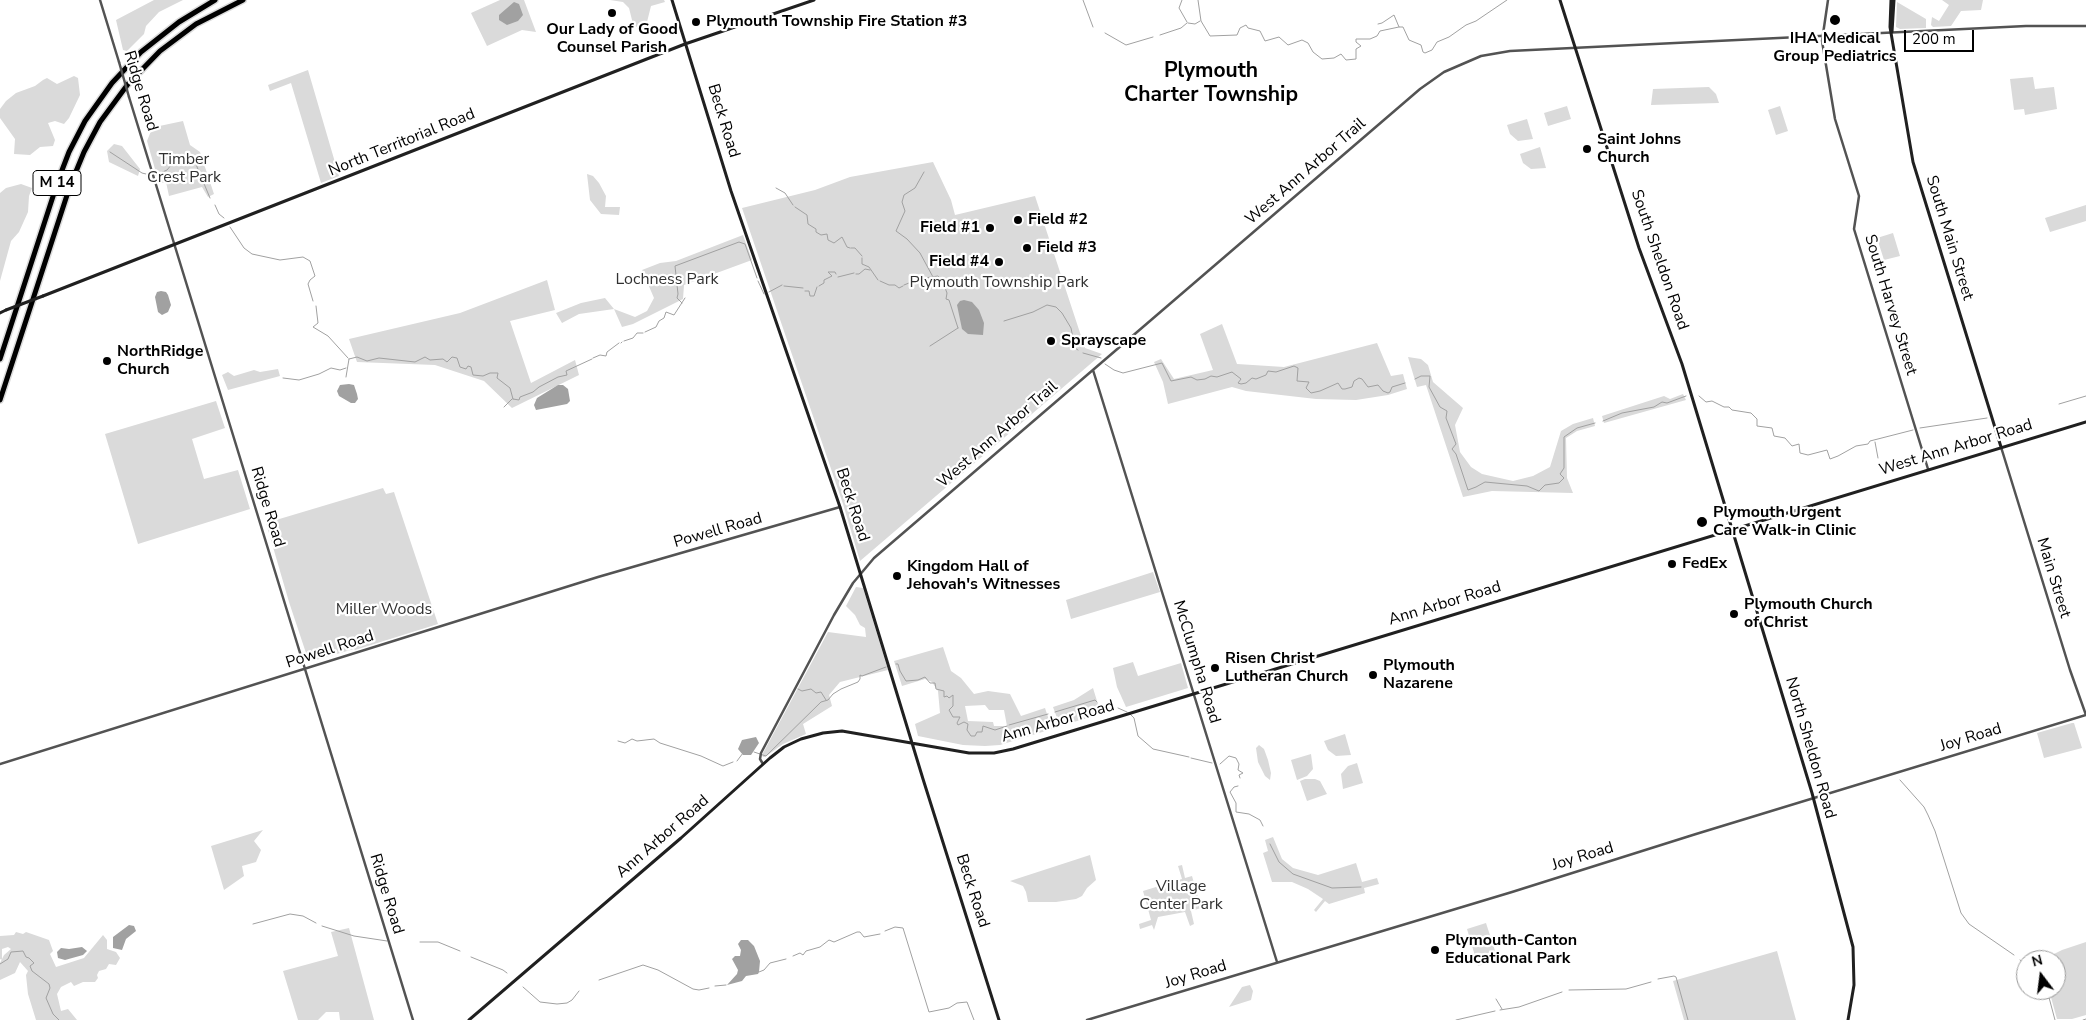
<!DOCTYPE html>
<style>
body{margin:0}
#map{position:relative;width:2086px;height:1020px;overflow:hidden;background:#fff;font-family:"Nunito Sans",sans-serif}
canvas{display:block}
.north{position:absolute;left:2016px;top:950px;width:50px;height:50px;box-sizing:border-box;background:#fff;border:1px solid #999;border-radius:50%;rotate:345deg;font-size:14px;font-weight:700;line-height:20px;text-align:center;color:#000}
.north::after{content:'';display:block;margin:auto;width:18px;height:22px;background:#000;clip-path:polygon(50% 0,100% 100%,50% 72%,0 100%)}
.scale{position:absolute;left:1904px;top:30px;width:70px;height:22px;box-sizing:border-box;border:2px solid #000;border-top:0;padding-left:6px;font-size:15px;line-height:18px;white-space:nowrap;color:#000;-webkit-text-stroke:4px #fff;paint-order:stroke}
</style>
<div id="map">
<canvas width="2086" height="1020"></canvas>
<div class="north">N</div>
<div class="scale">200 m</div>
</div>
<script>
const g = document.querySelector('canvas').getContext('2d');
g.lineJoin = 'round';
function fill(path, color) { g.fillStyle = color; g.fill(path, 'evenodd'); }
const toPath = rows => new Path2D(rows.map(r => 'M' + r).join(''));
function trace(path, color, width, dash) { g.strokeStyle = color; g.lineWidth = width; g.lineCap = dash ? 'butt' : 'round'; g.setLineDash(dash || []); g.stroke(path); }
function write(font, color, halo, rows, align = 'center') {
  g.font = font + ' "Nunito Sans",sans-serif'; g.lineWidth = 4.5; g.setLineDash([]); g.textBaseline = 'middle'; g.strokeStyle = halo; g.fillStyle = color; for (const [text, x, y, turn = 0] of rows) {
    g.save(); g.translate(x, y); g.rotate((+turn || 0) * Math.PI / 180); g.textAlign = isNaN(turn) ? turn : align; if (halo) g.strokeText(text, 0, 0); g.fillText(text, 0, 0); g.restore();
  }
}
fill(toPath([
 [154,0,183,0,159,12,146,26,144,34,127,51,123,50,116,20],
 [500,0,524,0,536,32,522,30,487,46,471,13],
 [610,0,664,0,665,2,651,6,646,26,638,28,633,24,629,8,623,2],
 [1942,0,1983,0,1981,10,1961,11,1951,26,1933,27,1931,25,1932,17,1939,21,1949,5],
 [1897,2,1926,19,1926,28,1900,29,1896,27],
 [308,70,339,176,321,183,291,83,270,91,268,85],
 [74,76,78,78,80,95,69,118,64,124,55,121,48,123,55,140,53,146,40,147,30,155,14,154,15,139,0,118,0,109,6,101,16,93,35,86,43,80,47,78,57,84],
 [2033,77,2035,89,2054,87,2057,109,2025,115,2024,109,2014,110,2010,79],
 [1709,87,1716,94,1719,103,1651,105,1653,89],
 [1567,106,1571,119,1548,126,1544,113],
 [1780,106,1788,131,1776,135,1768,110],
 [1527,119,1533,139,1518,141,1510,134,1507,125],
 [183,121,190,145,200,152,214,194,208,197,202,187,169,196,166,182,162,183,155,169,147,141,151,131,150,128],
 [114,144,122,146,140,169,138,176,109,162,107,151],
 [1540,147,1546,168,1531,169,1523,163,1520,154],
 [933,162,951,200,955,215,1035,196,1085,348,1102,354,860,561,843,504,742,208,815,190,850,177],
 [587,174,593,176,599,183,606,196,605,207,620,207,619,215,601,214,590,200],
 [21,184,32,188,29,196,28,212,19,232,11,241,0,281,0,193,6,188],
 [2086,205,2086,221,2050,232,2045,218],
 [1893,233,1900,256,1884,260,1877,238],
 [743,235,752,260,684,285,683,299,633,324,622,327,614,309,579,314,562,323,556,313,581,303,605,298,614,309,635,317,647,311,654,298,642,270,660,263,676,261],
 [547,280,555,310,510,321,531,383,575,360,579,375,512,408,484,381,435,365,357,362,349,339,460,313],
 [1222,324,1237,364,1284,367,1377,343,1391,376,1403,374,1407,389,1388,395,1356,400,1316,399,1246,391,1232,387,1168,404,1163,382,1154,362,1161,359,1174,379,1213,370,1200,334],
 [1408,357,1421,359,1428,365,1433,382,1463,408,1455,425,1460,452,1471,467,1482,474,1513,481,1533,476,1550,467,1561,431,1573,424,1593,418,1595,426,1577,431,1566,438,1567,478,1573,493,1492,491,1463,497,1426,385,1417,387],
 [278,369,280,376,228,390,222,375,228,372,234,376,254,370,260,372],
 [1683,394,1686,400,1604,423,1602,416,1664,396,1670,399],
 [216,401,225,428,192,439,204,479,238,470,250,509,138,544,105,434],
 [383,488,386,494,394,492,438,624,355,650,354,649,309,662,289,602,266,523],
 [1153,572,1160,592,1071,619,1066,600],
 [856,587,863,588,888,670,840,682,829,695,832,706,803,724,806,734,783,744,765,757,763,757,762,755,828,632,866,637,865,628,860,625,855,615,846,606],
 [943,647,951,671,961,678,974,694,988,691,1010,694,1021,716,1045,708,1052,729,1000,745,985,746,963,745,918,736,915,724,940,713,938,691,932,682,925,679,902,686,894,661],
 [985,705,989,710,1004,710,1007,726,994,726,993,722,968,721,965,706],
 [1133,662,1138,676,1181,663,1188,688,1126,707,1117,687,1113,668],
 [1093,688,1101,714,1060,726,1053,707,1074,700],
 [2072,723,2074,723,2082,748,2044,758,2037,733],
 [1345,734,1351,755,1336,756,1328,750,1324,741],
 [1259,745,1264,749,1268,760,1271,773,1270,780,1265,776,1258,762,1256,748],
 [1311,754,1313,769,1307,776,1297,780,1291,760],
 [1357,763,1363,783,1343,789,1341,774,1348,766],
 [1305,779,1315,779,1320,781,1327,794,1307,801,1300,781],
 [263,830,254,841,261,850,256,862,242,866,244,876,224,890,211,846],
 [1273,837,1282,859,1293,868,1318,875,1356,863,1362,882,1377,878,1379,884,1364,888,1365,893,1329,904,1325,901,1316,912,1314,910,1323,899,1308,889,1292,882,1272,882,1263,853,1268,851,1265,840],
 [1090,855,1096,880,1087,888,1082,896,1076,899,1056,902,1028,902,1026,892,1023,886,1010,881],
 [1182,865,1185,878,1192,876,1201,908,1191,911,1194,924,1190,926,1185,912,1158,917,1154,930,1152,925,1140,929,1139,924,1151,920,1143,891,1182,879,1178,866],
 [1486,923,1498,960,1478,966,1467,929],
 [349,928,374,1020,340,1020,339,1012,326,1012,318,1020,298,1020,283,971,338,956,331,932],
 [16,932,23,934,26,932,49,940,53,951,50,954,56,967,84,958,103,935,107,940,107,949,116,952,120,958,116,965,109,964,106,969,99,971,97,975,98,978,95,982,83,982,74,986,71,982,61,987,57,994,61,1011,68,1009,77,1020,36,1020,28,994,26,975,28,971,20,962,15,973,0,980,0,963,4,955,11,949,8,947,2,949,2,960,0,959,0,936,14,935],
 [2086,942,2086,1015,2072,1019,2057,1019,2049,990,2056,990,2056,960,2042,960,2062,950],
 [1777,951,1796,1020,1684,1020,1673,981],
 [1250,985,1253,991,1251,1000,1229,1007,1242,987]
]), '#dadada');
fill(toPath([
 [514,2,519,4,523,15,518,21,507,25,499,20,499,15],
 [161,291,166,292,168,295,171,305,168,312,162,315,158,312,155,297,157,292],
 [964,300,972,302,979,310,984,323,983,335,968,334,962,329,957,305,960,301],
 [349,384,354,385,357,394,358,399,355,403,351,403,339,396,337,391,340,385],
 [558,385,563,385,568,389,570,401,567,404,536,410,534,405,537,398],
 [756,737,759,743,751,755,743,755,738,749,742,740],
 [129,925,134,926,136,931,126,939,122,950,113,948,113,937],
 [741,940,748,940,754,946,760,961,759,972,758,974,746,976,742,981,727,985,737,974,738,970,732,959,735,956,740,956,741,950,738,944],
 [82,947,87,951,83,955,65,960,58,958,57,952,61,948,69,949]
]), '#a1a1a1');
trace(toPath([
 [1083,0,1093,27],
 [1182,0,1179,8,1187,22],
 [1198,0,1201,21,1210,36,1237,35,1240,28,1246,25,1248,28,1260,31,1265,41,1279,37,1288,45,1302,40,1308,43,1313,52,1322,59,1334,58,1341,54,1346,60,1356,59,1356,49,1361,46,1356,42,1356,39,1370,39,1377,36,1380,31,1399,27],
 [1188,23,1195,24,1200,21],
 [1378,24,1382,23,1394,15,1399,27,1403,27,1409,40,1421,45,1423,52,1425,53,1432,50,1437,42,1449,37,1466,25,1476,21,1507,0],
 [1105,33,1126,45,1153,37],
 [1160,35,1181,28,1187,23],
 [110,152,142,173,150,175],
 [924,172,915,188,904,195,902,202,905,211,896,231,907,239,920,253,933,277],
 [156,175,167,170,177,158,192,158,195,162,210,198],
 [776,188,785,193,793,205],
 [215,205,219,214,224,218],
 [795,207,807,215,808,224,816,229,816,232,821,235,827,234,828,240,834,243,842,237,847,247,850,248],
 [230,227,244,248,252,254,280,260,303,257,310,261,315,276,310,280,308,284,313,301],
 [851,248,855,248,862,256],
 [862,258,862,264,869,267,878,280],
 [856,274,859,274,865,269,870,270],
 [838,277,854,273],
 [925,278,938,276,942,280,947,293,946,299,949,300,958,328],
 [758,281,764,294],
 [880,281,889,285,895,285,899,288,903,286],
 [904,285,914,281],
 [784,286,803,288],
 [819,286,824,283,824,280,832,276,828,272,835,272,836,274],
 [805,291,809,291,810,296,814,296,817,287],
 [769,292,782,285],
 [682,303,677,298,678,294,675,266,739,242,745,244,757,278],
 [316,306,318,323,313,327,328,336,348,358],
 [1004,321,1033,312,1047,305,1056,307,1062,313,1071,328,1075,348,1078,350],
 [645,332,656,327,659,321,664,318,666,312,674,315,685,298],
 [624,341,633,338,637,333,643,333],
 [621,343,622,342],
 [930,346,958,328],
 [1083,353,1101,358],
 [593,358,600,355,606,356,607,352,619,343],
 [349,359,357,357,367,361,379,358,415,362,425,357,430,360,443,359,447,362,452,357,457,358,460,367,466,369,468,366,471,367,473,375,483,376,490,373,498,373,497,378,510,388,513,399],
 [1105,364,1114,370,1123,373,1162,363,1171,381,1191,377,1197,380,1205,379,1211,376,1217,377,1232,372,1241,379,1238,383,1241,384,1246,383,1252,378,1256,379,1266,375,1268,371,1276,372,1294,366,1298,368,1297,381,1309,382,1306,388,1311,393,1320,391,1338,383,1342,389,1345,389,1352,387,1354,381,1359,378,1362,379,1368,387,1378,385,1383,391,1388,393,1390,392,1392,387,1405,383],
 [346,377,349,359],
 [283,378,299,380,319,374,331,368,340,370,346,368],
 [1415,379,1421,376,1430,376,1429,387,1440,407,1447,411,1446,418,1456,444,1452,449,1456,454,1468,490,1476,487,1485,482,1527,486,1539,491,1545,485,1559,483,1564,478,1560,474,1564,468,1564,437,1577,428,1595,423],
 [1699,396,1706,402,1712,401,1724,407,1729,407,1732,410,1751,413,1757,419,1757,426,1772,428,1774,436,1785,438,1792,446,1799,444,1800,453,1808,455,1827,450,1830,459,1838,456,1856,446,1868,444,1870,441,1913,430],
 [513,399,519,400,520,397,533,392,539,387,558,377,567,375,566,371,592,359],
 [2059,404,2086,396],
 [504,407,512,399],
 [1603,421,1622,413,1654,407,1662,402,1667,403,1686,396],
 [1920,428,1987,418],
 [1875,442,1878,458],
 [896,664,898,664,900,671,906,681,918,680,925,677,930,683,935,683,936,689,944,691,944,697,947,696,949,698,953,695,953,706,949,710,953,717,960,717,957,723,958,725,964,722,968,724,967,730,971,736,975,736,977,732,982,732,983,726,995,730,1007,726],
 [798,689,802,691,811,689,816,693,821,692,826,700],
 [1118,708,1127,712],
 [1055,712,1095,700,1097,702],
 [1130,714,1134,718,1138,736,1153,749,1189,757],
 [1009,725,1048,714],
 [618,741,625,743,632,739,637,741,654,739,660,743,701,756,723,766,733,762],
 [754,752,766,756,821,702,828,700,833,694,841,689,858,682,860,679,860,675,862,676,886,667],
 [1191,758,1212,763],
 [737,761,743,753],
 [1220,764,1229,756,1236,758,1239,764,1238,770,1243,773,1239,775,1240,778],
 [1900,780,1924,807,1928,815,1935,831,1961,913,1969,924,2014,955],
 [1238,786,1234,787,1230,792,1236,803,1236,812,1249,814,1260,820,1263,826],
 [1270,844,1279,862,1293,874,1332,888,1361,887],
 [253,924,290,914,303,916,316,923],
 [322,926,354,936,387,941],
 [885,931,895,927,903,928,929,1012,949,1008,957,1003,967,1002,974,1020],
 [420,942,438,942,460,951],
 [793,956,800,953,803,955,806,951,820,947,829,940,834,942,857,932,860,932,864,937,880,934],
 [471,957,503,970,507,973],
 [2020,960,2026,964],
 [0,964,8,959,11,952,23,951,26,957,29,958,34,963,30,966,32,971,49,984,50,988,46,998,53,1014,59,1020],
 [759,972,764,970,770,963,786,959],
 [1658,979,1674,976,1676,977,1688,1020],
 [599,980,643,965,658,970,693,989,699,990,709,988],
 [715,986,726,985],
 [523,987,540,1002,557,1004,567,1003,572,1000,579,991],
 [1569,990,1626,989,1651,982],
 [2047,990,2055,1020],
 [1496,999,1502,1009],
 [1500,1010,1519,1007,1562,992],
 [1456,1020,1495,1011],
 [2083,1020,2086,1019]
]), '#a1a1a1', 1);
const motorway = toPath([
 [0,359,59,178,69,152,85,121,112,83,141,52,179,22,215,0],
 [0,400,70,186,84,152,100,122,128,84,160,51,196,24,243,0]
]);
trace(motorway, '#dbdbdb', 8);
trace(toPath([
 [100,0,119,62],
 [1828,0,1822,41,1835,119,1859,196,1854,229,1928,469],
 [129,97,413,1020],
 [1093,370,1277,962],
 [2001,447,2070,670,2086,715],
 [0,764,598,577,840,507],
 [763,764,760,759,761,753,834,615,853,583,874,558,1420,89,1444,72,1481,56,1510,51,2026,26,2086,26],
 [1087,1020,1512,892,1696,834,2086,715]
]), '#535353', 2.5);
trace(toPath([
 [672,0,731,191,840,507,923,779,999,1020],
 [1560,0,1639,248,1682,364,1812,793,1853,947,1854,985,1848,1020],
 [1891,0,1890,27,1913,162,2001,447],
 [1892,32,1894,0],
 [43,296,685,44,814,0],
 [0,313,6,310],
 [469,1020,681,838,770,758,784,747,801,739,823,733,842,731,969,753,994,753,1013,749,2086,422]
]), '#202020', 3);
trace(motorway, '#000', 5);
trace(toPath([
 [119,62,129,97]
]), '#535353', 2.5);
trace(toPath([
 [6,310,43,296]
]), '#202020', 3);
for (const [x, y, r, color] of [
 [612,13,5,"#000"],
 [1835,20,6,"#000"],
 [696,22,5,"#000"],
 [1587,149,5,"#000"],
 [1018,220,5,"#000"],
 [990,228,5,"#000"],
 [1027,248,5,"#000"],
 [999,262,5,"#000"],
 [1051,341,5,"#000"],
 [107,361,5,"#000"],
 [1702,522,6,"#000"],
 [1672,564,5,"#000"],
 [897,576,5,"#000"],
 [1734,614,5,"#000"],
 [1215,668,5,"#000"],
 [1373,675,5,"#000"],
 [1435,950,5,"#000"]
]) { const dot = new Path2D(); dot.arc(x, y, r, 0, 2 * Math.PI); g.fillStyle = color; g.fill(dot); trace(dot, '#fff', 2); }
for (const [x, y, w] of [
 [57,183,48]
]) { const box = new Path2D(); box.roundRect(x - w / 2, y - 12.5, w, 25, 4); g.fillStyle = '#fff'; g.fill(box); trace(box, '#000', 1); }
write('bold 15px', '#000', null, [
 ["M 14",57,183]
]);
write('bold 16px', '#000', '#fff', [
 ["Plymouth Township Fire Station #3",706,22],
 ["Our Lady of Good",612,30,"center"],
 ["Counsel Parish",612,48,"center"],
 ["IHA Medical",1835,39,"center"],
 ["Group Pediatrics",1835,57,"center"],
 ["Saint Johns",1597,140],
 ["Church",1597,158],
 ["Field #2",1028,220],
 ["Field #1",980,228,"right"],
 ["Field #3",1037,248],
 ["Field #4",989,262,"right"],
 ["Sprayscape",1061,341],
 ["NorthRidge",117,352],
 ["Church",117,370],
 ["Plymouth Urgent",1713,513],
 ["Care Walk-in Clinic",1713,531],
 ["FedEx",1682,564],
 ["Kingdom Hall of",907,567],
 ["Jehovah's Witnesses",907,585],
 ["Plymouth Church",1744,605],
 ["of Christ",1744,623],
 ["Risen Christ",1225,659],
 ["Lutheran Church",1225,677],
 ["Plymouth",1383,666],
 ["Nazarene",1383,684],
 ["Plymouth-Canton",1445,941],
 ["Educational Park",1445,959]
], 'left');
write('16px', '#000', '#fff', [
 ["Ridge Road",140,91,73],
 ["Beck Road",723,121,73],
 ["North Territorial Road",402,143,-22],
 ["West Ann Arbor Trail",1306,172,-41],
 ["South Main Street",1949,238,73],
 ["South Sheldon Road",1659,260,71],
 ["South Harvey Street",1890,305,73],
 ["West Ann Arbor Trail",998,435,-41],
 ["West Ann Arbor Road",1956,448,-17],
 ["Beck Road",852,505,72],
 ["Ridge Road",267,507,73],
 ["Powell Road",718,531,-16],
 ["Main Street",2053,578,73],
 ["Ann Arbor Road",1445,604,-17],
 ["Powell Road",330,650,-18],
 ["McClumpha Road",1196,662,73],
 ["Ann Arbor Road",1058,722,-16],
 ["Joy Road",1971,738,-17],
 ["North Sheldon Road",1810,748,74],
 ["Ann Arbor Road",663,837,-41],
 ["Joy Road",1583,857,-17],
 ["Beck Road",972,891,72],
 ["Ridge Road",386,894,73],
 ["Joy Road",1196,975,-17]
]);
write('16px', '#313131', '#fff', [
 ["Timber",184,160],
 ["Crest Park",184,178],
 ["Lochness Park",667,280],
 ["Plymouth Township Park",999,283],
 ["Miller Woods",384,610],
 ["Village",1181,887],
 ["Center Park",1181,905]
]);
write('bold 21px', '#000', '#fff', [
 ["Plymouth",1211,72],
 ["Charter Township",1211,96]
]);
</script>
